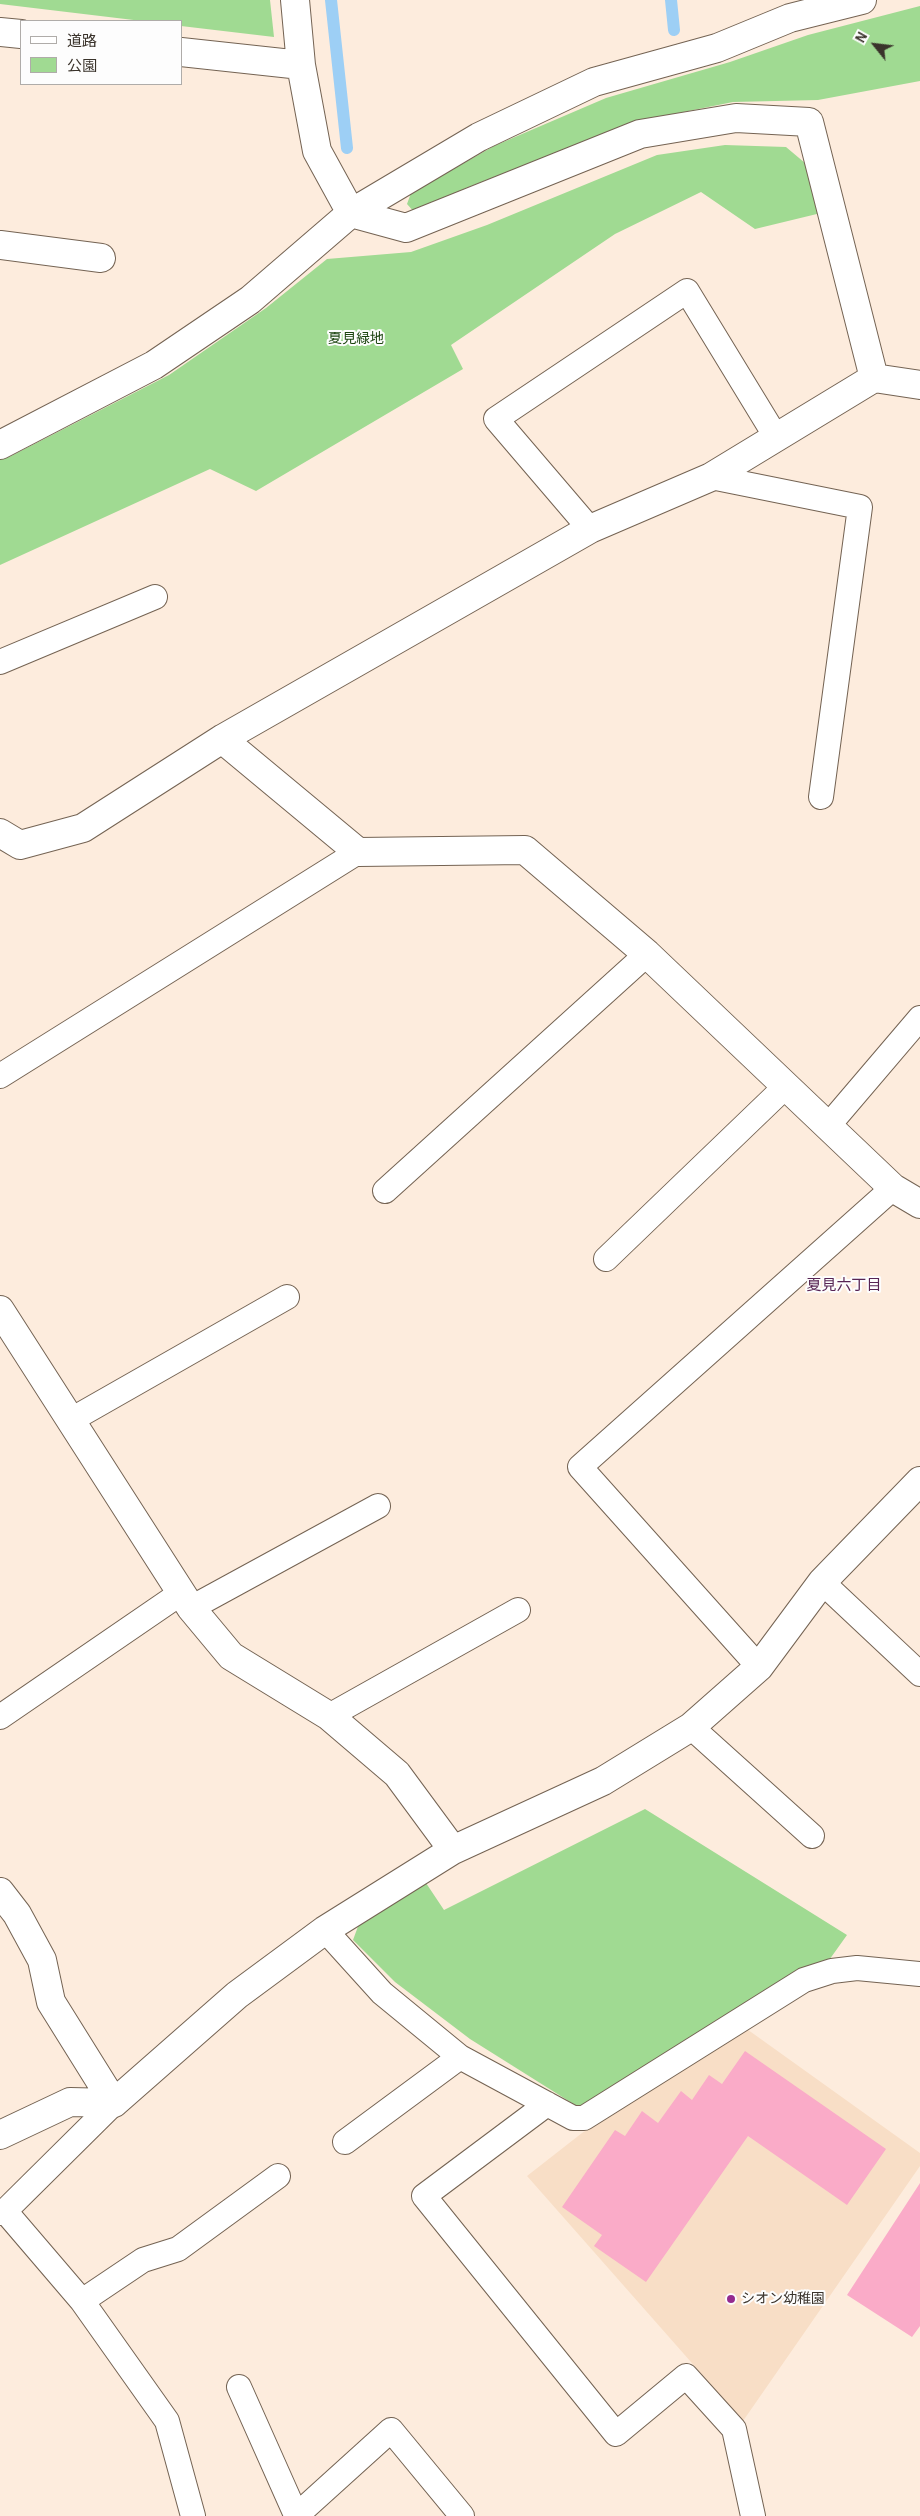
<!DOCTYPE html>
<meta charset="utf-8">
<style>
body{margin:0}
#map{position:relative;width:920px;height:2516px;overflow:hidden;background:#fdecdd;font-family:"Alegreya Sans","Noto Sans JP",sans-serif}
canvas{display:block}
.legend{position:absolute;left:20px;top:20px;width:162px;height:65px;box-sizing:border-box;background:#fdfdfd;border:1px solid #afaca9;margin:0;padding:6px 9px;list-style:none;font-size:15px;color:#3a332b}
.legend li{display:flex;align-items:center;gap:10px;height:25px}
.legend b{width:25px;border:1px solid #afaca9}
.north{position:absolute;left:850px;top:20px;width:50px;height:50px;-webkit-text-stroke:4px #fdfdfd;paint-order:stroke;rotate:299deg;font-size:14px;font-weight:700;line-height:20px;text-align:center;color:#3a332b}
.north::after{content:'';display:block;margin:auto;width:18px;height:22px;background:#3a332b;clip-path:polygon(50% 0,100% 100%,50% 72%,0 100%)}
</style>
<div id="map">
<canvas width="920" height="2516"></canvas>
<ul class="legend">
<li><b style="height:6px;background:#fff"></b>道路</li>
<li><b style="height:14px;background:#a0da92"></b>公園</li>
</ul>
<div class="north">N</div>
</div>
<script>
const g = document.querySelector('canvas').getContext('2d');
g.lineJoin = 'round';
function fill(path, color) { g.fillStyle = color; g.fill(path, 'evenodd'); }
const toPath = rows => new Path2D(rows.map(r => 'M' + r).join(''));
function trace(path, color, width, dash) { g.strokeStyle = color; g.lineWidth = width; g.lineCap = dash ? 'butt' : 'round'; g.setLineDash(dash || []); g.stroke(path); }
function write(font, color, halo, rows, align = 'center') {
  g.font = font + ' "Alegreya Sans","Noto Sans JP",sans-serif'; g.lineWidth = 4; g.setLineDash([]); g.textBaseline = 'middle'; g.strokeStyle = halo; g.fillStyle = color; for (const [text, x, y, turn = 0] of rows) {
    g.save(); g.translate(x, y); g.rotate((+turn || 0) * Math.PI / 180); g.textAlign = isNaN(turn) ? turn : align; if (halo) g.strokeText(text, 0, 0); g.fillText(text, 0, 0); g.restore();
  }
}
fill(toPath([
 [744,2027,920,2153,920,2166,743,2421,527,2176,582,2133,615,2113]
]), '#f8dec6');
fill(toPath([
 [0,0,270,0,274,37,181,26,181,21,142,21,0,4],
 [920,6,920,81,818,100,733,102,634,122,466,188,415,213,407,204,411,193,494,146,606,98,730,62,808,35],
 [725,145,786,147,805,163,821,213,755,229,701,192,615,234,451,345,463,369,256,491,210,469,0,565,0,458,9,457,169,375,266,308,327,259,411,252,487,225,657,155],
 [645,1809,847,1935,827,1963,583,2110,470,2039,395,1982,353,1940,360,1921,424,1880,444,1910]
]), '#a0da92');
trace(toPath([
 [331,0,347,148],
 [671,0,674,30]
]), '#9dcff5', 12);
fill(toPath([
 [745,2051,886,2149,847,2205,748,2136,646,2282,594,2246,602,2235,562,2207,615,2130,625,2136,642,2111,658,2123,681,2091,692,2100,709,2075,722,2084],
 [920,2183,920,2326,912,2337,847,2295]
]), '#faabc8');
const lane = toPath([
 [711,477,860,507,821,797],
 [590,529,496,419,687,291,776,437],
 [0,662,155,597],
 [0,1076,358,852],
 [828,1126,920,1018],
 [385,1191,647,954],
 [606,1259,786,1086],
 [71,1420,287,1297],
 [822,1582,920,1674],
 [191,1608,378,1506],
 [759,1667,580,1467,893,1188],
 [329,1716,518,1610],
 [0,1717,181,1593],
 [691,1727,812,1836],
 [325,1930,382,1993,460,2057,573,2118,584,2118,804,1980,832,1971,857,1968,920,1974],
 [547,2104,424,2196,616,2434,686,2376,734,2429,753,2516],
 [345,2142,460,2057],
 [5,2211,82,2301,167,2421,193,2516],
 [0,2213,5,2211,114,2103],
 [82,2301,143,2260,178,2249,278,2176],
 [239,2387,296,2515],
 [296,2516,391,2430,462,2516]
]);
const street = toPath([
 [295,0,301,65,317,151,351,213,406,228,640,134,736,118,809,122,874,378],
 [0,32,21,34],
 [181,52,301,65],
 [0,245,101,258],
 [0,445,154,365,250,300,351,213,479,137,594,82,717,48,790,18,862,0],
 [222,739,358,852,525,850,647,954,893,1188,920,1204],
 [0,833,20,845,83,828,222,739,590,529,711,477,874,378,920,385],
 [0,1310,191,1608,231,1656,329,1716,397,1774,453,1850],
 [0,1892,17,1914,42,1960,51,2002,114,2103],
 [0,2135,70,2102,114,2103,237,1995,325,1930,453,1850,603,1781,691,1727,759,1667,822,1582,920,1481]
]);
trace(lane, '#746353', 26);
trace(street, '#746353', 30);
trace(lane, '#fff', 24);
trace(street, '#fff', 28);
for (const [x, y, r, color] of [
 [731,2299,5,"#942b8f"]
]) { const dot = new Path2D(); dot.arc(x, y, r, 0, 2 * Math.PI); g.fillStyle = color; g.fill(dot); trace(dot, '#fdfdfd', 2); }
write('14px', '#1b440f', '#fdfdfd', [
 ["夏見緑地",356,339]
]);
write('14px', '#3a332b', '#fdfdfd', [
 ["シオン幼稚園",741,2299]
], 'left');
write('15px', '#572454', '#fdfdfd', [
 ["夏見六丁目",844,1285]
]);
</script>
